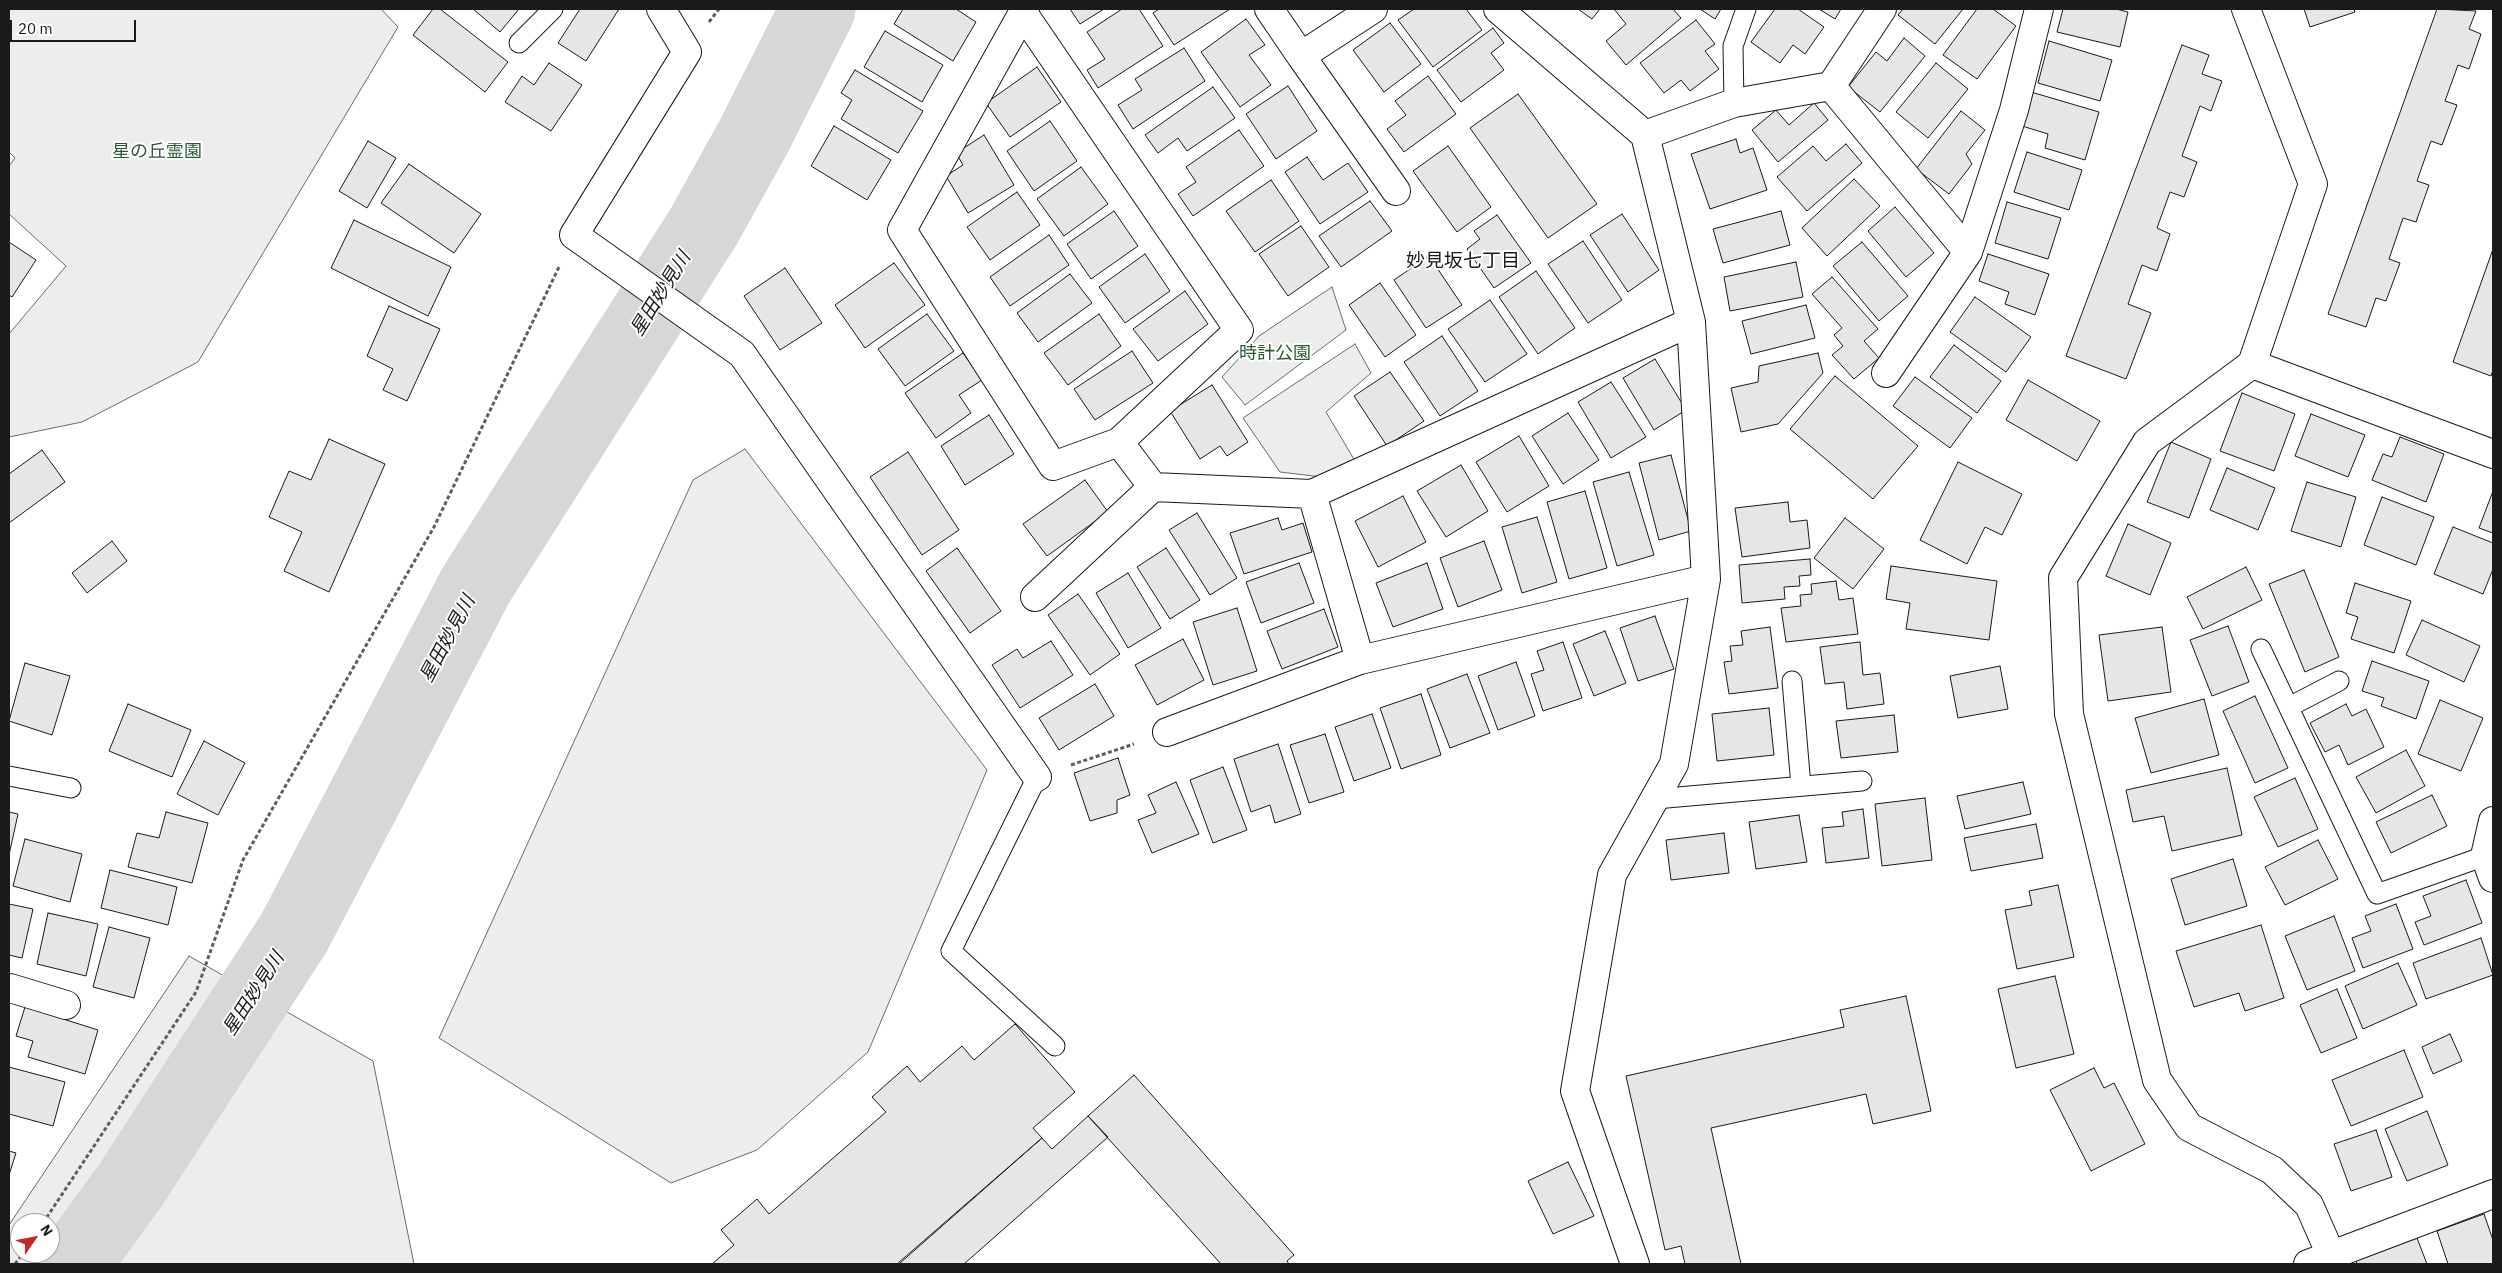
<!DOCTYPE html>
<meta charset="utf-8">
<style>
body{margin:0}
#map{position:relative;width:2502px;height:1273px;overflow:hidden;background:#fff;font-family:"IBM Plex Sans",sans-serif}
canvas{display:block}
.frame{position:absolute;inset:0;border:10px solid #1a1a1a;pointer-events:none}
.north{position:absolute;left:10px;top:1213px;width:50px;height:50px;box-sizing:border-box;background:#fff;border:1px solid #a3a3a3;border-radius:50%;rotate:57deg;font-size:14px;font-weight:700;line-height:20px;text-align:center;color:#1a1a1a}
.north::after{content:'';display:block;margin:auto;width:18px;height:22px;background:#c62828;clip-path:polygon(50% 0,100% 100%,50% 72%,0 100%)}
.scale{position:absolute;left:10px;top:20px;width:126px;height:22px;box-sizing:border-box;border:2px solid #1a1a1a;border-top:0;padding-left:6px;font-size:15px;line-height:18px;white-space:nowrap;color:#1a1a1a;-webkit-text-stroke:4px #fff;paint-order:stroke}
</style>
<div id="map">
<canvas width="2502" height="1273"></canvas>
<div class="frame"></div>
<div class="north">N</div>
<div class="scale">20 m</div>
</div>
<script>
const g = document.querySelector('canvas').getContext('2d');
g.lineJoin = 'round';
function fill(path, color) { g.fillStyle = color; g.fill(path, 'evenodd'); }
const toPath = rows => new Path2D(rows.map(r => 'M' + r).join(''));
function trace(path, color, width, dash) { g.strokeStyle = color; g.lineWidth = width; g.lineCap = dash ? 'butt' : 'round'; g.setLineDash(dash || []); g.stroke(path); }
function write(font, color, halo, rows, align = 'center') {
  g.font = font + ' "IBM Plex Sans","Noto Sans JP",sans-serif'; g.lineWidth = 4; g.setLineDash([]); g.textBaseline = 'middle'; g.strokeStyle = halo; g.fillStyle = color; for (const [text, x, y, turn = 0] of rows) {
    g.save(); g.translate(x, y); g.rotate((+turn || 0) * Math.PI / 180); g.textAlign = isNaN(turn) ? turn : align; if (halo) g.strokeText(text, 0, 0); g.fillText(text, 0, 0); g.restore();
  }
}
const built = toPath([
 [9,9,381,9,398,27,198,362,82,422,9,437,9,334,66,266,9,214,9,166,15,158,9,152,9,9],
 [1332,287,1346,330,1245,405,1222,377,1259,336,1332,287],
 [1355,344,1371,373,1326,412,1355,461,1322,477,1280,472,1243,418,1355,344],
 [745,449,987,770,868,1052,757,1150,671,1183,439,1038,693,480,745,449],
 [189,956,373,1061,414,1264,9,1264,9,1225,189,956],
 [20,1223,50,1223,50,1253,20,1253,20,1223]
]);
fill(built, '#ededed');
trace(built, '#6a6a6a', 1);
trace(toPath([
 [73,1264,130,1186,294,933,476,585,704,226,754,136,818,9]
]), '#d7d7d7', 75);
const building = toPath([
 [433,9,440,9,508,62,485,92,413,35,433,9],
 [473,9,519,9,500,32,473,9],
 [580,9,619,9,586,61,558,43,580,9],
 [903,9,956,9,976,22,953,61,894,24,903,9],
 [1070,9,1104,9,1080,24,1070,9],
 [1122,9,1139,9,1163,46,1098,88,1087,70,1105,59,1087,32,1122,9],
 [1159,9,1230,9,1174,45,1153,13,1159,9],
 [1414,9,1466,9,1482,30,1433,67,1398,20,1414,9],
 [1578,9,1600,9,1592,19,1578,9],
 [1614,9,1673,9,1681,18,1626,65,1606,41,1626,24,1614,9],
 [1700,9,1721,9,1715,19,1700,9],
 [1775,9,1798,9,1824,27,1805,54,1793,45,1780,63,1751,42,1775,9],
 [1819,9,1841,9,1835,19,1819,9],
 [1903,9,1963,9,1935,44,1898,15,1903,9],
 [1977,9,1993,9,2016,26,1977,79,1943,55,1977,9],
 [2063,9,2116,9,2128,12,2120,47,2057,32,2063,9],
 [2304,9,2354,9,2355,12,2310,27,2304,9],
 [2437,9,2476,11,2469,29,2481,34,2469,69,2458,65,2445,101,2457,105,2442,145,2431,141,2417,181,2429,185,2416,222,2403,218,2389,259,2400,263,2386,301,2376,298,2366,327,2328,314,2437,9],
 [1246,19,1265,45,1249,55,1271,85,1240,107,1201,52,1246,19],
 [1696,20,1715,44,1705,51,1719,69,1690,91,1681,80,1664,93,1640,63,1696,20],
 [1390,23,1421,64,1384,92,1353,50,1390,23],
 [1493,28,1504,43,1491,53,1504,70,1461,102,1437,70,1493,28],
 [885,31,943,65,922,102,864,67,885,31],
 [1904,38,1925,56,1880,112,1848,87,1876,52,1887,61,1904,38],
 [2049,41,2112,60,2100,101,2038,83,2049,41],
 [2182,45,2209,55,2202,74,2222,81,2211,111,2200,106,2182,156,2197,162,2184,197,2170,192,2157,228,2170,234,2157,271,2142,265,2128,304,2151,313,2126,379,2066,356,2182,45],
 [1184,48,1205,81,1133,129,1118,105,1142,90,1135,79,1184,48],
 [549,63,582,85,551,131,505,102,522,76,534,85,549,63],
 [1936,63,1968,89,1928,138,1896,112,1936,63],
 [1037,67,1061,102,1010,137,986,103,1037,67],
 [855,70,923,111,898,153,841,119,852,100,841,93,855,70],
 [1428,76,1456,114,1404,152,1387,129,1406,115,1395,101,1428,76],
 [1288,86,1317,131,1276,159,1246,114,1288,86],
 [1213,87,1235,118,1187,151,1178,138,1158,153,1145,135,1213,87],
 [2031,92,2099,112,2085,160,2045,148,2048,134,2022,126,2031,92],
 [1518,94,1597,204,1548,238,1470,128,1518,94],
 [1814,103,1828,120,1778,162,1752,130,1776,110,1789,125,1814,103],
 [1961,111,1985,130,1966,154,1972,164,1949,194,1916,169,1961,111],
 [1050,121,1077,161,1034,191,1007,151,1050,121],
 [834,126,891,160,867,200,811,166,834,126],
 [1239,130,1264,166,1193,216,1178,194,1196,182,1186,167,1239,130],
 [984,135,1014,185,968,213,946,176,963,165,956,153,984,135],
 [1736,139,1740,153,1753,148,1767,190,1710,209,1691,154,1736,139],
 [368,141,396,158,367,208,339,191,368,141],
 [1846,144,1862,163,1807,211,1777,177,1813,146,1826,161,1846,144],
 [1448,146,1491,207,1457,232,1413,171,1448,146],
 [2027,152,2082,170,2069,210,2014,192,2027,152],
 [1307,157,1323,180,1348,163,1368,192,1320,224,1285,172,1307,157],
 [409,164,481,214,454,253,381,203,409,164],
 [1081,167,1108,204,1064,236,1037,199,1081,167],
 [1854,179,1880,206,1827,256,1802,228,1854,179],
 [1271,180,1299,221,1255,252,1226,211,1271,180],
 [1017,192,1040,225,990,260,967,227,1017,192],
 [1370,201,1392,231,1341,267,1319,236,1370,201],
 [2007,202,2061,218,2048,259,1995,243,2007,202],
 [1895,207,1934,253,1906,277,1868,231,1895,207],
 [1114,211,1138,246,1091,279,1067,244,1114,211],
 [1781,211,1790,245,1723,263,1713,229,1781,211],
 [1622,214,1659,270,1628,292,1590,235,1622,214],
 [1497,215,1531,263,1494,288,1467,249,1480,239,1474,231,1497,215],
 [354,220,451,267,428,316,331,268,354,220],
 [1301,226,1329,267,1288,296,1259,254,1301,226],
 [1049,235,1069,265,1010,306,990,277,1049,235],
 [1583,241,1622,300,1588,323,1548,264,1583,241],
 [9,242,36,260,12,297,9,295,9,242],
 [1862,242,1908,296,1879,321,1833,266,1862,242],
 [2493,249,2493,370,2491,376,2453,362,2493,249],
 [1145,254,1170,291,1125,323,1099,287,1145,254],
 [1988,254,2049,274,2035,315,2005,304,2009,292,1979,281,1988,254],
 [1429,256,1462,305,1426,328,1394,280,1429,256],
 [1796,262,1803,297,1730,311,1724,277,1796,262],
 [894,263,925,305,865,348,835,305,894,263],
 [785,268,822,323,780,350,744,296,785,268],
 [1536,271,1575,328,1538,354,1499,297,1536,271],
 [1070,274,1092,303,1038,342,1017,313,1070,274],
 [1832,277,1878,329,1864,341,1879,358,1854,379,1832,355,1843,346,1834,335,1842,328,1812,294,1832,277],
 [1380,283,1416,335,1385,357,1349,305,1380,283],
 [1185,291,1208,324,1158,361,1133,329,1185,291],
 [1975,297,2031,337,2006,372,1950,332,1975,297],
 [1490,300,1527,354,1485,382,1448,329,1490,300],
 [1806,305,1815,338,1751,354,1742,321,1806,305],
 [389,306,440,329,407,401,383,390,393,369,367,356,389,306],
 [927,314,954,351,905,386,878,349,927,314],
 [1099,314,1121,346,1068,385,1044,353,1099,314],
 [1442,336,1478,391,1440,416,1404,362,1442,336],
 [1954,345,2001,381,1977,413,1930,377,1954,345],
 [1132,351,1153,383,1095,420,1074,389,1132,351],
 [963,353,982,380,959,395,971,413,936,438,905,393,963,353],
 [1818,353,1823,373,1778,424,1741,432,1731,388,1758,382,1759,366,1818,353],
 [1655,359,1686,410,1654,430,1623,378,1655,359],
 [1390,372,1424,421,1387,446,1354,396,1390,372],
 [1835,376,1918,446,1873,499,1790,429,1835,376],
 [1915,377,1972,418,1950,448,1893,406,1915,377],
 [2028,380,2100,421,2077,461,2006,420,2028,380],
 [1611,382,1646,437,1611,458,1578,402,1611,382],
 [1212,385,1248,442,1227,456,1220,446,1200,459,1170,411,1212,385],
 [2242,393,2295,414,2274,471,2220,451,2242,393],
 [1568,413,1599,460,1563,484,1532,436,1568,413],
 [2311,414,2365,435,2348,477,2295,456,2311,414],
 [989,415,1014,454,965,485,941,446,989,415],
 [1519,436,1549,486,1507,512,1476,462,1519,436],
 [2400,437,2444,454,2426,502,2372,480,2383,454,2392,457,2400,437],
 [329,439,385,464,329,592,284,571,302,532,269,517,289,471,311,480,329,439],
 [2171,442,2211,459,2189,518,2147,502,2171,442],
 [42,450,65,482,9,523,9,474,42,450],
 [908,452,959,530,922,555,870,477,908,452],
 [1671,455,1691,531,1659,540,1639,463,1671,455],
 [1958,462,2022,494,2002,535,1985,527,1967,564,1920,540,1958,462],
 [1461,465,1488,511,1446,537,1417,491,1461,465],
 [2227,468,2275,488,2258,530,2210,510,2227,468],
 [1629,472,1654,555,1617,566,1593,482,1629,472],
 [1085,480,1108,512,1047,556,1023,524,1085,480],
 [2307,482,2356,497,2341,547,2291,531,2307,482],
 [1585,491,1607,568,1569,579,1547,502,1585,491],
 [2493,491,2493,533,2479,528,2493,491],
 [1403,496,1426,542,1378,567,1355,521,1403,496],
 [2382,497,2434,517,2416,565,2364,545,2382,497],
 [1788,502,1790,522,1807,520,1810,548,1742,557,1735,508,1788,502],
 [1197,513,1237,578,1210,595,1169,530,1197,513],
 [1537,517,1557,582,1522,593,1502,527,1537,517],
 [1278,518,1282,530,1303,523,1312,552,1244,574,1230,533,1278,518],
 [1845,518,1884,549,1853,589,1814,558,1845,518],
 [2128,524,2171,543,2150,595,2106,576,2128,524],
 [2453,527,2493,543,2493,569,2483,594,2434,574,2453,527],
 [112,541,127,561,87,593,72,573,112,541],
 [1484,541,1502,590,1458,607,1440,558,1484,541],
 [957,548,1001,611,970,633,926,571,957,548],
 [1166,548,1200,600,1170,619,1137,567,1166,548],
 [1810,559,1811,575,1799,576,1800,586,1784,587,1785,599,1742,603,1739,565,1810,559],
 [1299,563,1314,603,1261,623,1246,582,1299,563],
 [1427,563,1443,609,1393,627,1376,583,1427,563],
 [1891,566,1997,581,1989,640,1906,629,1910,603,1886,599,1891,566],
 [2246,567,2262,600,2203,629,2187,597,2246,567],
 [2304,570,2339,657,2305,672,2269,584,2304,570],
 [1128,573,1161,628,1128,648,1096,593,1128,573],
 [1836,581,1839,600,1853,598,1858,634,1786,642,1781,608,1801,606,1800,595,1812,594,1811,584,1836,581],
 [2355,583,2411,601,2394,653,2351,639,2358,617,2346,613,2355,583],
 [1078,594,1120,654,1090,675,1048,615,1078,594],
 [1237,608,1257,671,1213,685,1193,622,1237,608],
 [1324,609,1338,647,1282,669,1267,631,1324,609],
 [1655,616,1674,669,1638,681,1620,628,1655,616],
 [2422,620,2480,646,2464,682,2406,655,2422,620],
 [2228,626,2249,682,2212,696,2190,640,2228,626],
 [1770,627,1778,688,1729,694,1724,662,1732,661,1730,646,1743,645,1741,631,1770,627],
 [2162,627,2171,692,2108,701,2099,635,2162,627],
 [1605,631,1626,683,1594,696,1573,644,1605,631],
 [1183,639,1204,680,1157,705,1135,665,1183,639],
 [1051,641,1073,675,1020,708,992,665,1017,649,1023,658,1051,641],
 [1563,642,1582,698,1543,711,1531,674,1544,670,1537,651,1563,642],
 [1860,642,1863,675,1880,673,1884,704,1847,709,1844,682,1825,684,1820,647,1860,642],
 [2372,661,2429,681,2416,719,2381,706,2384,698,2362,691,2372,661],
 [1516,662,1535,716,1498,730,1478,676,1516,662],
 [25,663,70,676,52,735,9,721,25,663],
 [2000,666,2008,709,1958,718,1950,676,2000,666],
 [1467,674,1490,733,1450,748,1427,689,1467,674],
 [1095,684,1114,716,1059,750,1039,718,1095,684],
 [1421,694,1441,755,1401,769,1380,708,1421,694],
 [2255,696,2288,768,2255,783,2223,711,2255,696],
 [2204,699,2219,755,2151,773,2135,718,2204,699],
 [2440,700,2483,718,2461,771,2418,754,2440,700],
 [128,704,191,730,172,777,109,751,128,704],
 [2346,704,2352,716,2366,709,2384,747,2348,765,2339,745,2325,752,2310,723,2346,704],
 [1769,708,1774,755,1717,761,1712,714,1769,708],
 [1372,714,1391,768,1354,781,1335,727,1372,714],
 [1894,715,1898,752,1841,758,1836,721,1894,715],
 [1325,734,1344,792,1309,803,1290,745,1325,734],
 [204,741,245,763,218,815,177,794,204,741],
 [1278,744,1301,814,1275,823,1270,805,1251,812,1234,759,1278,744],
 [2406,750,2425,786,2376,813,2356,777,2406,750],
 [1118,758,1130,795,1117,800,1117,813,1090,821,1074,773,1118,758],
 [1223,767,1247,830,1213,843,1190,780,1223,767],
 [2227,768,2242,835,2172,851,2164,816,2133,822,2126,790,2227,768],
 [2295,778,2318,829,2278,847,2254,797,2295,778],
 [1176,782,1199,834,1152,853,1138,820,1156,813,1148,795,1176,782],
 [2023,782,2031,814,1965,829,1957,796,2023,782],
 [2432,795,2447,826,2391,853,2376,822,2432,795],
 [1925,798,1932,860,1882,866,1875,804,1925,798],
 [1863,809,1869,858,1826,863,1822,828,1844,826,1842,812,1863,809],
 [9,812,18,814,9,855,9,812],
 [166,812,208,823,192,883,128,867,137,833,159,838,166,812],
 [1799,815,1807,862,1756,869,1749,822,1799,815],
 [2036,824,2043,858,1971,871,1964,838,2036,824],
 [1724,833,1729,873,1671,880,1666,840,1724,833],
 [25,839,82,854,70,902,13,886,25,839],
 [2318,840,2338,879,2285,905,2265,867,2318,840],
 [2233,859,2247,906,2185,925,2171,879,2233,859],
 [110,870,177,887,168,925,101,908,110,870],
 [2466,880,2482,923,2424,945,2415,922,2431,916,2423,896,2466,880],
 [2058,885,2074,957,2017,969,2005,910,2032,905,2029,891,2058,885],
 [9,904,33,909,22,958,9,955,9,904],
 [2396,904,2413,949,2363,968,2352,938,2371,931,2365,916,2396,904],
 [48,913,98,924,86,976,37,964,48,913],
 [2334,916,2355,971,2307,990,2285,936,2334,916],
 [2261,925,2284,998,2245,1011,2239,993,2194,1007,2176,951,2261,925],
 [109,927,150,938,134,998,93,987,109,927],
 [2481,938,2493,975,2426,999,2413,963,2481,938],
 [2398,963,2417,1005,2363,1029,2345,986,2398,963],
 [2055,976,2074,1054,2016,1068,1998,989,2055,976],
 [2337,989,2357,1038,2321,1053,2300,1005,2337,989],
 [1906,996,1931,1111,1873,1124,1866,1094,1711,1128,1741,1264,1685,1264,1681,1246,1665,1250,1626,1076,1844,1027,1840,1010,1906,996],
 [25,1007,98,1030,85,1074,28,1057,33,1041,16,1036,25,1007],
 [1015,1024,1075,1092,1033,1128,1042,1138,897,1264,712,1264,734,1245,721,1230,757,1199,769,1214,886,1112,872,1097,907,1066,920,1082,962,1046,974,1060,1015,1024],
 [2450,1034,2462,1061,2433,1074,2422,1047,2450,1034],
 [2404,1050,2423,1097,2351,1126,2332,1080,2404,1050],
 [9,1067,65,1082,53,1126,9,1114,9,1067],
 [2094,1068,2104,1088,2114,1083,2145,1144,2091,1171,2050,1090,2094,1068],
 [1134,1075,1294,1255,1287,1261,1289,1264,1221,1264,1088,1116,1134,1075],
 [2427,1111,2448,1165,2407,1181,2385,1129,2427,1111],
 [1088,1116,1108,1137,964,1264,899,1264,1042,1138,1052,1149,1088,1116],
 [2376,1130,2392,1177,2351,1191,2334,1144,2376,1130],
 [9,1151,16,1153,9,1175,9,1151],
 [1568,1162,1594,1216,1553,1234,1528,1181,1568,1162],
 [2484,1214,2493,1240,2493,1264,2448,1264,2437,1231,2484,1214],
 [2417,1238,2427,1264,2357,1264,2356,1261,2417,1238]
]);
fill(building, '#e6e6e6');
trace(building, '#1a1a1a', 1);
const lane = toPath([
 [519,43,553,9],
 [1734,103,1733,46,1746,9],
 [2261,649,2377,894,2485,856],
 [1792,681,1801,786],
 [2289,707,2339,681],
 [9,776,71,788],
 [1037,777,951,951,1055,1046],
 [1655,799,1862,781]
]);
const street = toPath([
 [661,9,687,52,574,235,742,354,1037,777],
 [1025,9,902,230,1053,466,1119,442],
 [1269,9,1301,56,1373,9],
 [1498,9,1645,135,1691,322,1706,579,1674,764,1612,875,1575,1091,1635,1264],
 [2246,9,2313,184,2252,364],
 [1023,13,1239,330,1119,442,1153,487,1312,494],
 [1301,56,1396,191],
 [1831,86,1968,252],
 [1645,135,1734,103,1831,86,1882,9],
 [1691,322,1312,494,1360,660,1706,579],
 [1886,373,1968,252,2014,110,2039,9],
 [1035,597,1153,487],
 [1167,732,1360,660],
 [2493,821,2485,856,2493,878],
 [10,988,66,1005],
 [2331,1255,2309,1205,2272,1170,2189,1127,2157,1080,2069,714,2063,578,2147,442,2252,364,2493,454],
 [2308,1264,2493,1194]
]);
trace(lane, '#1a1a1a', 21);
trace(street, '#1a1a1a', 30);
trace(toPath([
 [709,22,719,9],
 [1071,765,1134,744],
 [43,1223,196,992,243,860,434,527,559,267],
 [15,1264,23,1253]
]), '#5f5f5f', 3, [4, 2.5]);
trace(lane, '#fff', 19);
trace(street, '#fff', 28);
write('18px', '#2b5a34', '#fff', [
 ["星の丘霊園",157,152],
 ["時計公園",1275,354]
]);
write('19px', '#1a1a1a', '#fff', [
 ["妙見坂七丁目",1463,262]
]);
write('italic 19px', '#1a1a1a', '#fff', [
 ["星田妙見川",661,294,-58],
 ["星田妙見川",448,639,-62],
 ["星田妙見川",254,994,-57]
]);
</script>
